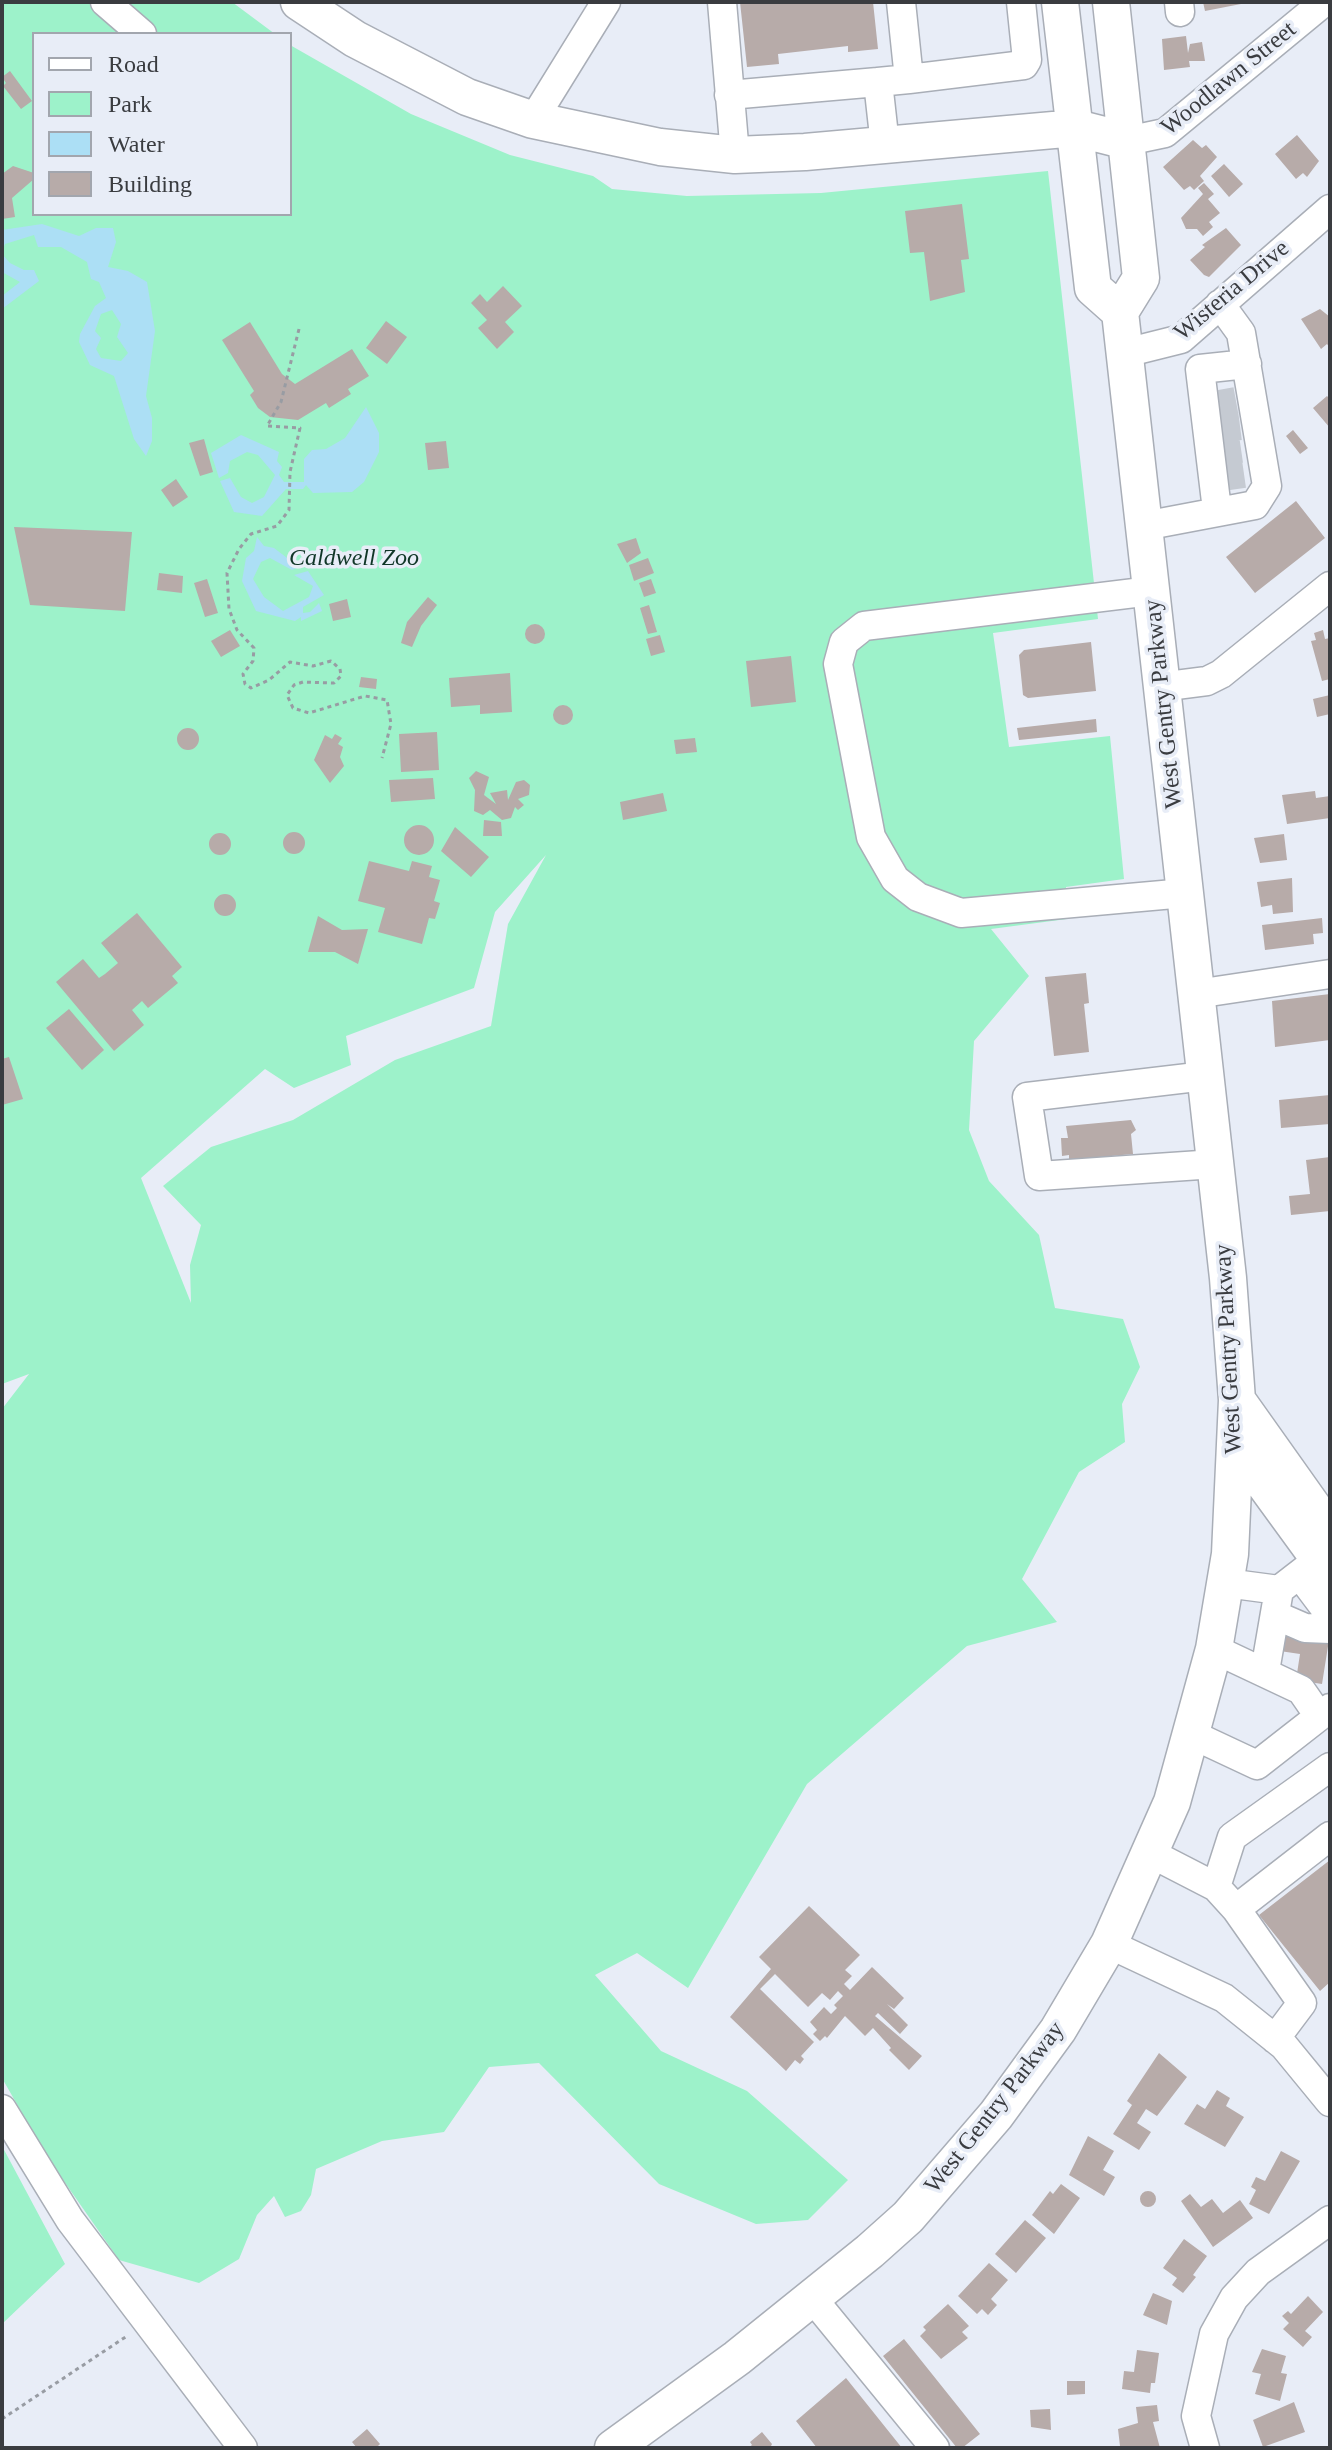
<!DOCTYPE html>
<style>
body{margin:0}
#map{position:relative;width:1332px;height:2450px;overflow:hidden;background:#e8edf7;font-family:"Times New Roman",serif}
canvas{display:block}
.frame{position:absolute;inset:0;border:4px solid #3a3c40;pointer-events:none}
.legend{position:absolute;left:32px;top:32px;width:260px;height:184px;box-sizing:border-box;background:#e8edf7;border:2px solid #a2a6ae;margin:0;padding:10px 14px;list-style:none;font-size:24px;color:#3a3c40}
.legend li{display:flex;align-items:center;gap:16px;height:40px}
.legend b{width:40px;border:2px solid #a2a6ae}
</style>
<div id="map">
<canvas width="1332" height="2450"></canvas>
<div class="frame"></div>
<ul class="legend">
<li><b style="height:10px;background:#fff"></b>Road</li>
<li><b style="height:22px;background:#9df2ca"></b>Park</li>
<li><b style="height:22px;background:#acdff5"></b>Water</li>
<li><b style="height:22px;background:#b7aba9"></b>Building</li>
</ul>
</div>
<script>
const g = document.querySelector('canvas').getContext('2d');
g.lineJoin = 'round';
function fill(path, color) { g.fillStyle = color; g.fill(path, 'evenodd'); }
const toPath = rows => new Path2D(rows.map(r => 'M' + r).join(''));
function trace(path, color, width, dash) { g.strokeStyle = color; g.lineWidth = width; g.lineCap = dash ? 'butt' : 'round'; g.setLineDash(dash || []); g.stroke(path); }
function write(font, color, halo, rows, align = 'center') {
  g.font = font + ' "Times New Roman",serif'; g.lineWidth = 7; g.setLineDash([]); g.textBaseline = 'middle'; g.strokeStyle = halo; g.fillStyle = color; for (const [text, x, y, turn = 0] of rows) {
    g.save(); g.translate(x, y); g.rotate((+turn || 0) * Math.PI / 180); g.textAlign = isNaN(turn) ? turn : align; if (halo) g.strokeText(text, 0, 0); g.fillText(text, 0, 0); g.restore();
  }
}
fill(toPath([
 [2,2,232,2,275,34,34,34,34,214,290,214,290,45,411,114,510,155,593,176,612,189,687,196,821,193,1048,171,1098,619,993,633,1009,747,1110,736,1124,879,1066,887,1067,919,991,929,1029,976,974,1041,969,1130,989,1181,1039,1235,1055,1308,1123,1319,1140,1367,1122,1404,1125,1442,1079,1472,1022,1579,1057,1622,967,1646,807,1784,688,1988,637,1953,595,1975,661,2051,747,2091,848,2180,808,2220,756,2224,659,2184,539,2063,489,2067,444,2132,382,2141,316,2169,311,2195,301,2211,285,2217,274,2196,257,2215,239,2259,199,2283,119,2260,47,2157,2,2078,2,1409,29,1374,2,1384],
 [546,855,508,924,491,1026,395,1060,293,1120,211,1147,163,1186,201,1225,190,1265,191,1303,141,1178,265,1069,294,1088,351,1065,346,1036,474,988,495,912],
 [2,2146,65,2264,2,2324]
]), '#9df2ca');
fill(toPath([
 [42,224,79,236,96,228,113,228,116,242,108,267,128,271,147,282,155,331,146,396,152,418,152,441,146,456,134,439,114,376,90,365,79,342,80,334,95,306,106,298,99,282,91,279,87,262,61,247,38,247,34,235,5,244,2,252,2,230],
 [112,310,121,324,117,337,128,353,121,361,101,358,96,349,101,338,95,331,101,314],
 [2,254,10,263,24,270,34,270,39,281,2,309,2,296,20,282,2,272],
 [366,407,379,433,379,452,364,482,352,492,313,493,306,485,303,489,286,489,262,516,234,512,220,481,230,478,241,497,252,503,264,497,275,475,258,455,247,452,230,461,228,473,219,478,211,453,241,435,279,452,277,461,282,467,279,475,284,482,304,482,304,459,312,450,326,449,345,438],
 [257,537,264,546,274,548,299,567,292,570,270,558,261,562,253,579,264,597,283,611,309,597,313,586,294,575,308,571,324,595,303,607,303,613,310,612,319,603,322,611,301,621,301,617,295,621,256,611,242,581,246,558,254,551]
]), '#acdff5');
fill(toPath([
 [740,2,873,2,878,49,848,52,848,46,778,54,779,64,747,67],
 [1203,2,1240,2,1241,4,1205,11],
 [1186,36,1188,53,1190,44,1202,42,1205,61,1189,61,1190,67,1164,70,1162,39],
 [10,71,32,101,21,109,3,86,6,83,2,77],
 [1297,135,1319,161,1307,177,1303,173,1296,179,1275,154],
 [1193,140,1202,148,1206,145,1217,157,1200,176,1204,181,1194,190,1190,186,1184,190,1163,167],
 [1224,164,1243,184,1229,197,1211,176],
 [13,166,34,173,34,179,12,198,15,217,2,219,2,174],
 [1204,183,1214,194,1208,199,1220,213,1209,222,1213,227,1203,236,1197,229,1186,229,1181,218,1203,194,1198,188],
 [962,204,969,259,961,260,965,292,930,301,924,252,910,253,905,211],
 [1226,228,1241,245,1209,277,1204,275,1190,260,1205,247,1202,245],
 [503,286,522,306,505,322,514,332,497,349,478,328,487,320,471,303,480,294,487,302],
 [1320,309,1330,317,1330,348,1327,344,1321,349,1301,319],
 [386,321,407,337,387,364,366,348],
 [250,322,282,374,295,384,352,349,369,376,348,389,351,394,329,408,326,403,298,420,270,417,258,408,250,395,254,391,222,340],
 [1327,396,1330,399,1330,428,1313,408],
 [1293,430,1308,448,1300,454,1286,436],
 [204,439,213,472,200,476,189,443],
 [446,441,449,468,428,470,425,443],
 [176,479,188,497,173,507,161,490],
 [1296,501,1325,538,1255,593,1226,557],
 [14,527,132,532,125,611,30,605],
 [636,538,641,553,627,563,617,544],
 [648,558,654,573,634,581,629,565],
 [159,573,183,576,182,593,157,590],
 [207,579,218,613,205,617,194,583],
 [651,579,656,593,644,597,639,583],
 [428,597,437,605,421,626,412,647,401,643,407,622],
 [347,599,351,617,333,621,329,604],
 [649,605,657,632,648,634,640,608],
 '525 634a10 10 0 1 1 20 0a10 10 0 1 1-20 0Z',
 [230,630,240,646,221,657,211,641],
 [1323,630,1325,639,1330,638,1330,679,1322,681,1311,641,1316,640,1314,633],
 [660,635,665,652,651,656,646,639],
 [1091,642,1096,691,1028,698,1023,695,1019,655,1024,650],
 [791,656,796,702,751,707,746,661],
 [510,673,512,712,480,714,480,705,451,707,449,678],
 [361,677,377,679,376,689,359,687],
 [1330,695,1330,714,1317,717,1313,699],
 '553 715a10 10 0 1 1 20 0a10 10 0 1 1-20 0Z',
 [1096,719,1097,732,1019,740,1017,728],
 '177 739a11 11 0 1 1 22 0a11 11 0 1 1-22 0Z',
 [437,732,439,770,401,772,399,734],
 [335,734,342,738,338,744,343,747,340,757,344,766,330,783,314,760,325,735,332,739],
 [695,738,697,752,676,754,674,740],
 [476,771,489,777,484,795,496,804,490,793,507,790,508,800,516,782,524,780,530,785,529,795,518,799,524,805,518,810,515,807,511,818,502,820,490,810,483,815,474,811,475,790,469,778],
 [433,778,435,799,391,802,389,780],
 [1315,791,1316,798,1330,796,1330,818,1287,824,1282,795],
 [663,793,667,811,623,820,620,802],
 [484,820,501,822,502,836,483,836],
 '404 840a15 15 0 1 1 30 0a15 15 0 1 1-30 0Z',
 [455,827,489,857,471,877,441,851],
 '283 843a11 11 0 1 1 22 0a11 11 0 1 1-22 0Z',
 '209 844a11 11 0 1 1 22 0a11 11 0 1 1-22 0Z',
 [1284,834,1287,860,1260,863,1254,838],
 [369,861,409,871,412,861,432,866,429,877,440,880,434,901,440,903,435,919,429,918,422,944,378,932,385,908,358,901],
 [1292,878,1293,912,1273,914,1272,905,1261,907,1257,882],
 '214 905a11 11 0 1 1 22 0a11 11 0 1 1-22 0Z',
 [137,913,182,967,172,976,178,983,148,1008,142,1001,132,1010,144,1025,114,1051,56,982,83,959,99,978,105,974,118,963,101,943],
 [318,916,342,930,368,929,358,964,335,952,308,952],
 [1322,918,1323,933,1313,934,1314,944,1265,950,1262,925],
 [1086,973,1089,1003,1084,1004,1089,1052,1054,1056,1045,977],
 [1330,994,1330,1040,1275,1047,1272,1001],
 [69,1009,104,1050,82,1070,46,1028],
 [9,1057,23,1099,2,1105,2,1059],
 [1330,1095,1330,1124,1281,1128,1279,1100],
 [1131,1120,1136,1130,1131,1134,1133,1154,1069,1160,1069,1155,1062,1156,1061,1138,1068,1138,1066,1126],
 [1330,1157,1330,1211,1291,1215,1289,1196,1310,1194,1306,1160],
 [1276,1632,1329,1640,1322,1684,1296,1680,1300,1654,1273,1650],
 [1330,1860,1330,1982,1320,1991,1259,1915],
 [809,1906,860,1955,845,1970,852,1976,844,1984,850,1990,872,1967,904,1998,894,2009,887,2004,908,2025,900,2034,878,2013,875,2016,922,2056,909,2070,889,2050,891,2048,873,2028,865,2036,845,2016,827,2038,825,2036,820,2041,813,2034,817,2030,810,2022,824,2007,831,2014,837,2008,834,2005,843,1996,838,1991,830,2000,822,1993,808,2007,775,1974,760,1989,814,2042,801,2056,804,2059,800,2064,795,2060,786,2071,730,2017,771,1969,759,1957],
 [1159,2053,1187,2077,1157,2116,1146,2109,1137,2123,1151,2132,1139,2150,1113,2134,1132,2105,1127,2101],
 [1217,2090,1230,2098,1226,2106,1244,2117,1225,2147,1184,2124,1197,2104,1205,2109],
 [1088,2136,1114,2151,1103,2170,1115,2177,1104,2196,1069,2175],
 [1281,2151,1300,2161,1269,2214,1249,2204,1256,2190,1251,2187,1256,2177,1265,2181],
 [1061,2184,1080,2198,1054,2234,1032,2215,1050,2191,1053,2194],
 '1140 2199a8 8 0 1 1 16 0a8 8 0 1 1-16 0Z',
 [1190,2194,1201,2207,1212,2199,1223,2213,1240,2200,1253,2218,1213,2247,1181,2201],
 [1025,2220,1046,2238,1016,2273,995,2254],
 [1184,2239,1207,2256,1193,2275,1196,2277,1183,2293,1172,2285,1177,2278,1163,2268],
 [989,2263,1008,2280,991,2299,997,2305,988,2315,982,2309,977,2314,958,2296],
 [1153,2293,1172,2301,1167,2325,1143,2315],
 [1308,2296,1323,2312,1305,2331,1312,2337,1303,2347,1283,2329,1289,2323,1282,2316,1288,2311,1291,2314],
 [948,2304,969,2326,962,2332,968,2338,941,2359,920,2336,926,2330,923,2327],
 [904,2339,980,2434,962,2448,957,2448,883,2356],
 [1262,2349,1286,2356,1281,2373,1287,2374,1280,2401,1255,2394,1261,2374,1252,2372],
 [1137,2350,1159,2353,1155,2383,1151,2383,1150,2393,1122,2389,1124,2371,1134,2372],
 [846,2378,902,2448,817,2448,796,2421],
 [1067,2381,1085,2381,1085,2394,1067,2395],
 [1294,2402,1305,2432,1263,2447,1253,2420],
 [1157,2405,1159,2421,1153,2422,1160,2448,1120,2446,1118,2429,1138,2423,1136,2407],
 [1050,2409,1051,2430,1031,2427,1030,2410],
 [367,2429,380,2444,376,2448,357,2448,352,2442],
 [762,2432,772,2444,770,2448,748,2448,752,2445,750,2442]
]), '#b7aba9');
trace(toPath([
 [1214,405,1236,401],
 [1217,429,1240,426],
 [1220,452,1241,449],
 [1223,477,1244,474]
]), '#c5cad2', 28, [28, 14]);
const minor = toPath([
 [105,2,142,34],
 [722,2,735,155],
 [1179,2,1180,12],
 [909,79,1024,65,1027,60,1021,2],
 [729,95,878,82],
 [533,120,606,2],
 [1127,141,1165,133,1324,2],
 [885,145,878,82,909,79,901,2],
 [1125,353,1181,339,1330,209],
 [1217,510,1200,369,1247,364],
 [1144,526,1255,505,1267,486,1241,333,1220,304],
 [1151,591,864,626,844,642,838,664,871,837,895,879,918,897,961,913,1185,893],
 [1160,687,1207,681,1221,674,1330,586],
 [1196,994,1330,974],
 [1205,1076,1027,1097,1039,1176,1215,1164],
 [1300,1575,1330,1615],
 [1226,1583,1279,1590,1319,1559],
 [1275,1615,1305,1628,1330,1629],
 [1214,1649,1301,1690,1319,1716],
 [1265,1671,1279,1590],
 [1193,1735,1257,1765,1330,1708],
 [1150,1853,1216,1887,1236,1909,1302,2003,1275,2039],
 [1216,1887,1232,1837,1330,1767],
 [1236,1909,1330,1836],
 [1109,1944,1224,1998,1284,2046,1330,2102],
 [2,2109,70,2220,243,2448],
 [813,2299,935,2448],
 [1205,2448,1196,2416,1214,2334,1234,2298,1258,2272,1330,2220]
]);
const major = toPath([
 [299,2,355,39,467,97,533,120,660,147,735,155,805,152,1076,128,1127,141],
 [1060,2,1093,288,1120,312],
 [1237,1400,1330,1531],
 [1236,1445,1330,1574],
 [613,2448,737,2358,870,2251,908,2217,996,2115,1058,2030,1109,1944,1172,1802,1214,1649,1230,1554,1237,1400,1228,1278,1120,312,1141,278,1111,2]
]);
trace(minor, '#a9aeb7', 31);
trace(major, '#a9aeb7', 39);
trace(toPath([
 [299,329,281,402,267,426,300,428,290,472,289,510,277,526,251,534,239,549,227,573,229,609,237,630,254,648,253,661,243,674,245,684,251,688,269,680,290,662,313,666,331,661,340,669,341,676,334,683,303,682,294,685,287,695,293,708,309,713,365,696,387,700,391,724,382,758],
 [2,2419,127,2336]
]), '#989ca3', 3, [4, 4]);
trace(minor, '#fff', 28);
trace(major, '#fff', 36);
write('24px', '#3a3c40', '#e8edf7', [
 ["Woodlawn Street",1229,79,-39],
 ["Wisteria Drive",1232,291,-40],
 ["West Gentry Parkway",1164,704,-96],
 ["West Gentry Parkway",1229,1349,-93],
 ["West Gentry Parkway",995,2108,-52]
]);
write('italic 24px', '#103627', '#e8edf7', [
 ["Caldwell Zoo",354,559]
]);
</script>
